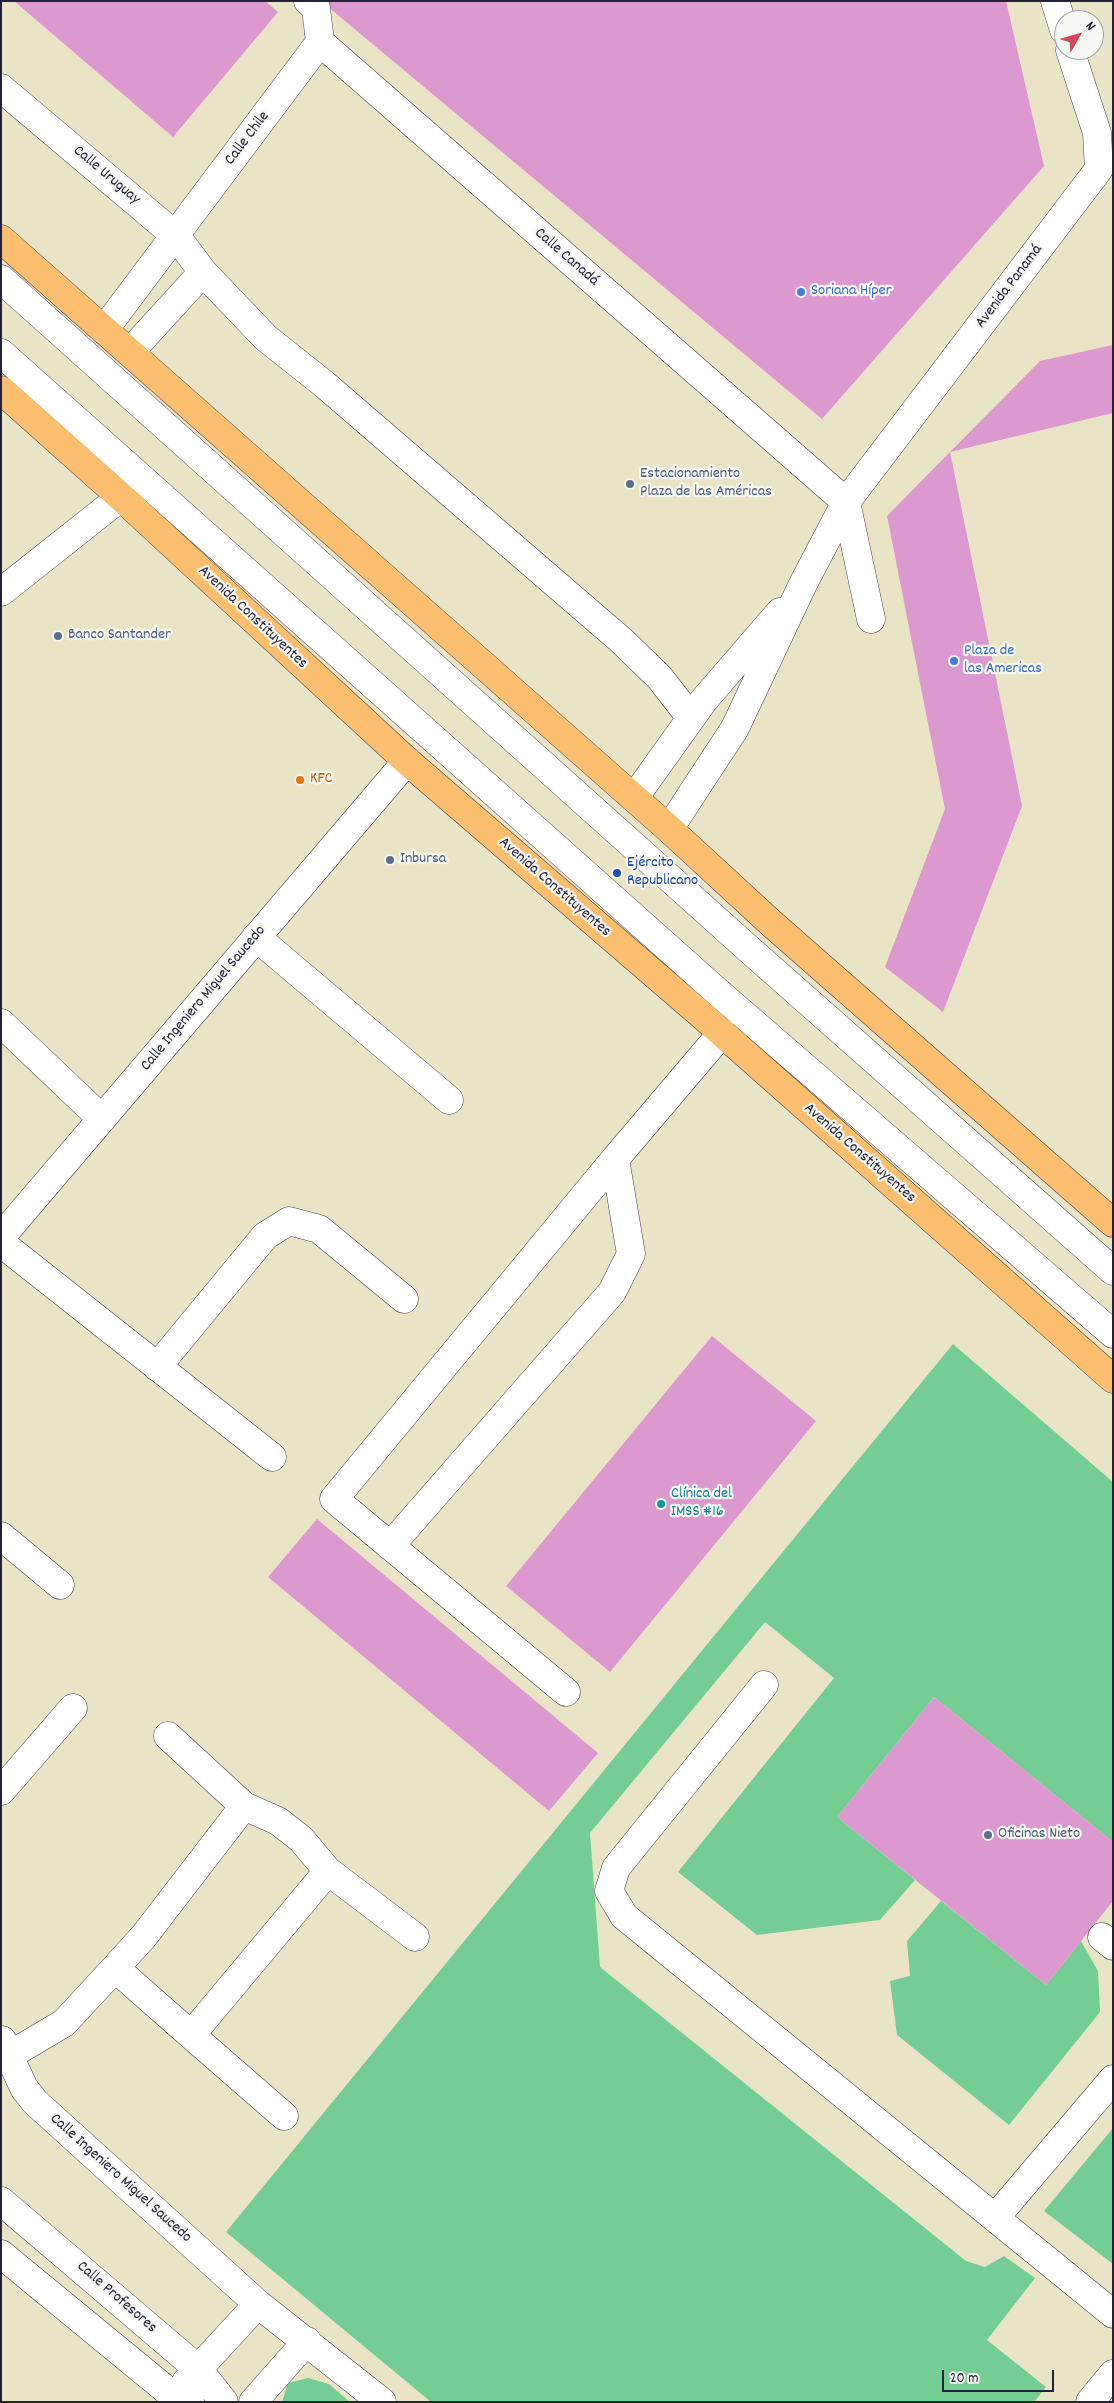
<!DOCTYPE html>
<meta charset="utf-8">
<style>
body{margin:0}
#map{position:relative;width:1114px;height:2403px;overflow:hidden;background:#eae4c6;font-family:Dekko,sans-serif}
canvas{display:block}
.frame{position:absolute;inset:0;border:2px solid #22223b;pointer-events:none}
.north{position:absolute;left:1054px;top:10px;width:50px;height:50px;box-sizing:border-box;background:#f6f6f2;border:1px solid #a1a1a9;border-radius:50%;rotate:52deg;font-size:14px;font-weight:700;line-height:20px;text-align:center;color:#22223b}
.north::after{content:'';display:block;margin:auto;width:18px;height:22px;background:#d1495b;clip-path:polygon(50% 0,100% 100%,50% 72%,0 100%)}
.scale{position:absolute;left:942px;top:2370px;width:112px;height:22px;box-sizing:border-box;border:2px solid #22223b;border-top:0;padding-left:6px;font-size:15px;line-height:18px;white-space:nowrap;color:#22223b;-webkit-text-stroke:4px #f6f6f2;paint-order:stroke}
</style>
<div id="map">
<canvas width="1114" height="2403"></canvas>
<div class="frame"></div>
<div class="north">N</div>
<div class="scale">20 m</div>
</div>
<script>
const g = document.querySelector('canvas').getContext('2d');
g.lineJoin = 'round';
function fill(path, color) { g.fillStyle = color; g.fill(path, 'evenodd'); }
const toPath = rows => new Path2D(rows.map(r => 'M' + r).join(''));
function trace(path, color, width, dash) { g.strokeStyle = color; g.lineWidth = width; g.lineCap = dash ? 'butt' : 'round'; g.setLineDash(dash || []); g.stroke(path); }
function write(font, color, halo, rows, align = 'center') {
  g.font = font + ' Dekko,sans-serif'; g.lineWidth = 4.5; g.setLineDash([]); g.textBaseline = 'middle'; g.strokeStyle = halo; g.fillStyle = color; for (const [text, x, y, turn = 0] of rows) {
    g.save(); g.translate(x, y); g.rotate((+turn || 0) * Math.PI / 180); g.textAlign = isNaN(turn) ? turn : align; if (halo) g.strokeText(text, 0, 0); g.fillText(text, 0, 0); g.restore();
  }
}
fill(toPath([
 [953,1344,1113,1482,1113,1842,934,1697,837,1817,915,1880,880,1920,757,1935,678,1872,834,1678,765,1622,590,1833,600,1967,966,2261,985,2267,1004,2256,1035,2278,987,2340,1046,2387,1034,2402,431,2402,226,2232],
 [941,1901,1046,1985,1081,1941,1098,1971,1100,2012,1009,2125,897,2035,890,1981,910,1976,907,1941],
 [1113,2128,1113,2264,1044,2211],
 [308,2378,329,2384,350,2402,282,2402,288,2383]
]), '#74ce94');
fill(toPath([
 [14,1,265,1,278,12,173,137],
 [321,1,1006,1,1044,166,822,419],
 [1113,345,1113,413,950,452,1040,361],
 [950,452,1022,806,943,1012,885,967,945,809,887,516],
 [712,1336,816,1421,610,1672,506,1586],
 [317,1519,598,1753,549,1811,268,1577],
 [934,1697,1113,1842,1113,1901,1046,1985,837,1817]
]), '#dc99d0');
const minor = toPath([
 [308,1,316,8,320,42,846,502],
 [1055,1,1064,30],
 [1,88,176,236,203,272,266,338,324,384,622,641,660,678,691,718],
 [1,279,751,951,1113,1271],
 [104,330,320,42],
 [130,352,203,272],
 [1,353,720,994,1113,1334],
 [846,502,871,619],
 [1,592,121,497],
 [634,798,704,700,780,612],
 [669,829,735,728,803,584,846,502,1099,169,1097,133,1070,50],
 [256,937,449,1100],
 [1,1023,102,1119],
 [1,1237,407,761],
 [1,1243,272,1457],
 [157,1367,265,1236,289,1221,319,1229,404,1299],
 [1,1536,60,1585],
 [390,1546,612,1292,631,1254,615,1159,722,1033],
 [764,1685,616,1868,609,1891,624,1916,1113,2314],
 [566,1692,334,1499,615,1159],
 [168,1736,244,1806],
 [1,1791,73,1708],
 [328,1871,415,1937],
 [1102,1937,1113,1946],
 [191,2035,284,2116],
 [2,2040,24,2088,35,2102,258,2304,382,2402],
 [10,2055,64,2023,115,1968,144,1936,244,1806,278,1821,301,1839,328,1871,191,2035,115,1968],
 [1,2201,197,2368,224,2402],
 [995,2218,1113,2079],
 [1,2254,175,2397,190,2402],
 [186,2382,258,2304],
 [253,2402,307,2341],
 [1090,2402,1113,2374]
]);
const major = toPath([
 [1,239,669,829,771,923,1113,1223],
 [1,390,121,497,407,761,704,1017,1113,1379]
]);
trace(minor, '#403f50', 29);
trace(major, '#403f50', 29);
trace(minor, '#fff', 28);
trace(major, '#fbbe6e', 28);
for (const [x, y, r, color] of [
 [801,292,5,"#3f7fe0"],
 [630,484,5,"#5c6f8a"],
 [58,636,5,"#5c6f8a"],
 [954,661,5,"#3f7fe0"],
 [300,780,5,"#e8710a"],
 [390,860,5,"#5c6f8a"],
 [617,873,5,"#1a4fb4"],
 [661,1504,5,"#0f9aa8"],
 [988,1835,5,"#5c6f8a"]
]) { const dot = new Path2D(); dot.arc(x, y, r, 0, 2 * Math.PI); g.fillStyle = color; g.fill(dot); trace(dot, '#f6f6f2', 2); }
write('16px', '#22223b', '#f6f6f2', [
 ["Calle Chile",248,139,-53],
 ["Calle Uruguay",106,176,40],
 ["Calle Canadá",566,258,41],
 ["Avenida Panamá",1010,287,-53],
 ["Avenida Constituyentes",252,618,43],
 ["Avenida Constituyentes",554,888,41],
 ["Calle Ingeniero Miguel Saucedo",204,999,-50],
 ["Avenida Constituyentes",859,1154,41],
 ["Calle Ingeniero Miguel Saucedo",120,2179,42],
 ["Calle Profesores",116,2298,41]
]);
write('16px', '#366cbe', '#f6f6f2', [
 ["Soriana Híper",811,292],
 ["Plaza de",964,652],
 ["las Americas",964,670]
], 'left');
write('16px', '#4e5e75', '#f6f6f2', [
 ["Estacionamiento",640,475],
 ["Plaza de las Américas",640,493],
 ["Banco Santander",68,636],
 ["Inbursa",400,860],
 ["Oficinas Nieto",998,1835]
], 'left');
write('16px', '#c56008', '#f6f6f2', [
 ["KFC",310,780]
], 'left');
write('16px', '#164399', '#f6f6f2', [
 ["Ejército",627,864],
 ["Republicano",627,882]
], 'left');
write('16px', '#0d838f', '#f6f6f2', [
 ["Clínica del",671,1495],
 ["IMSS #16",671,1513]
], 'left');
</script>
